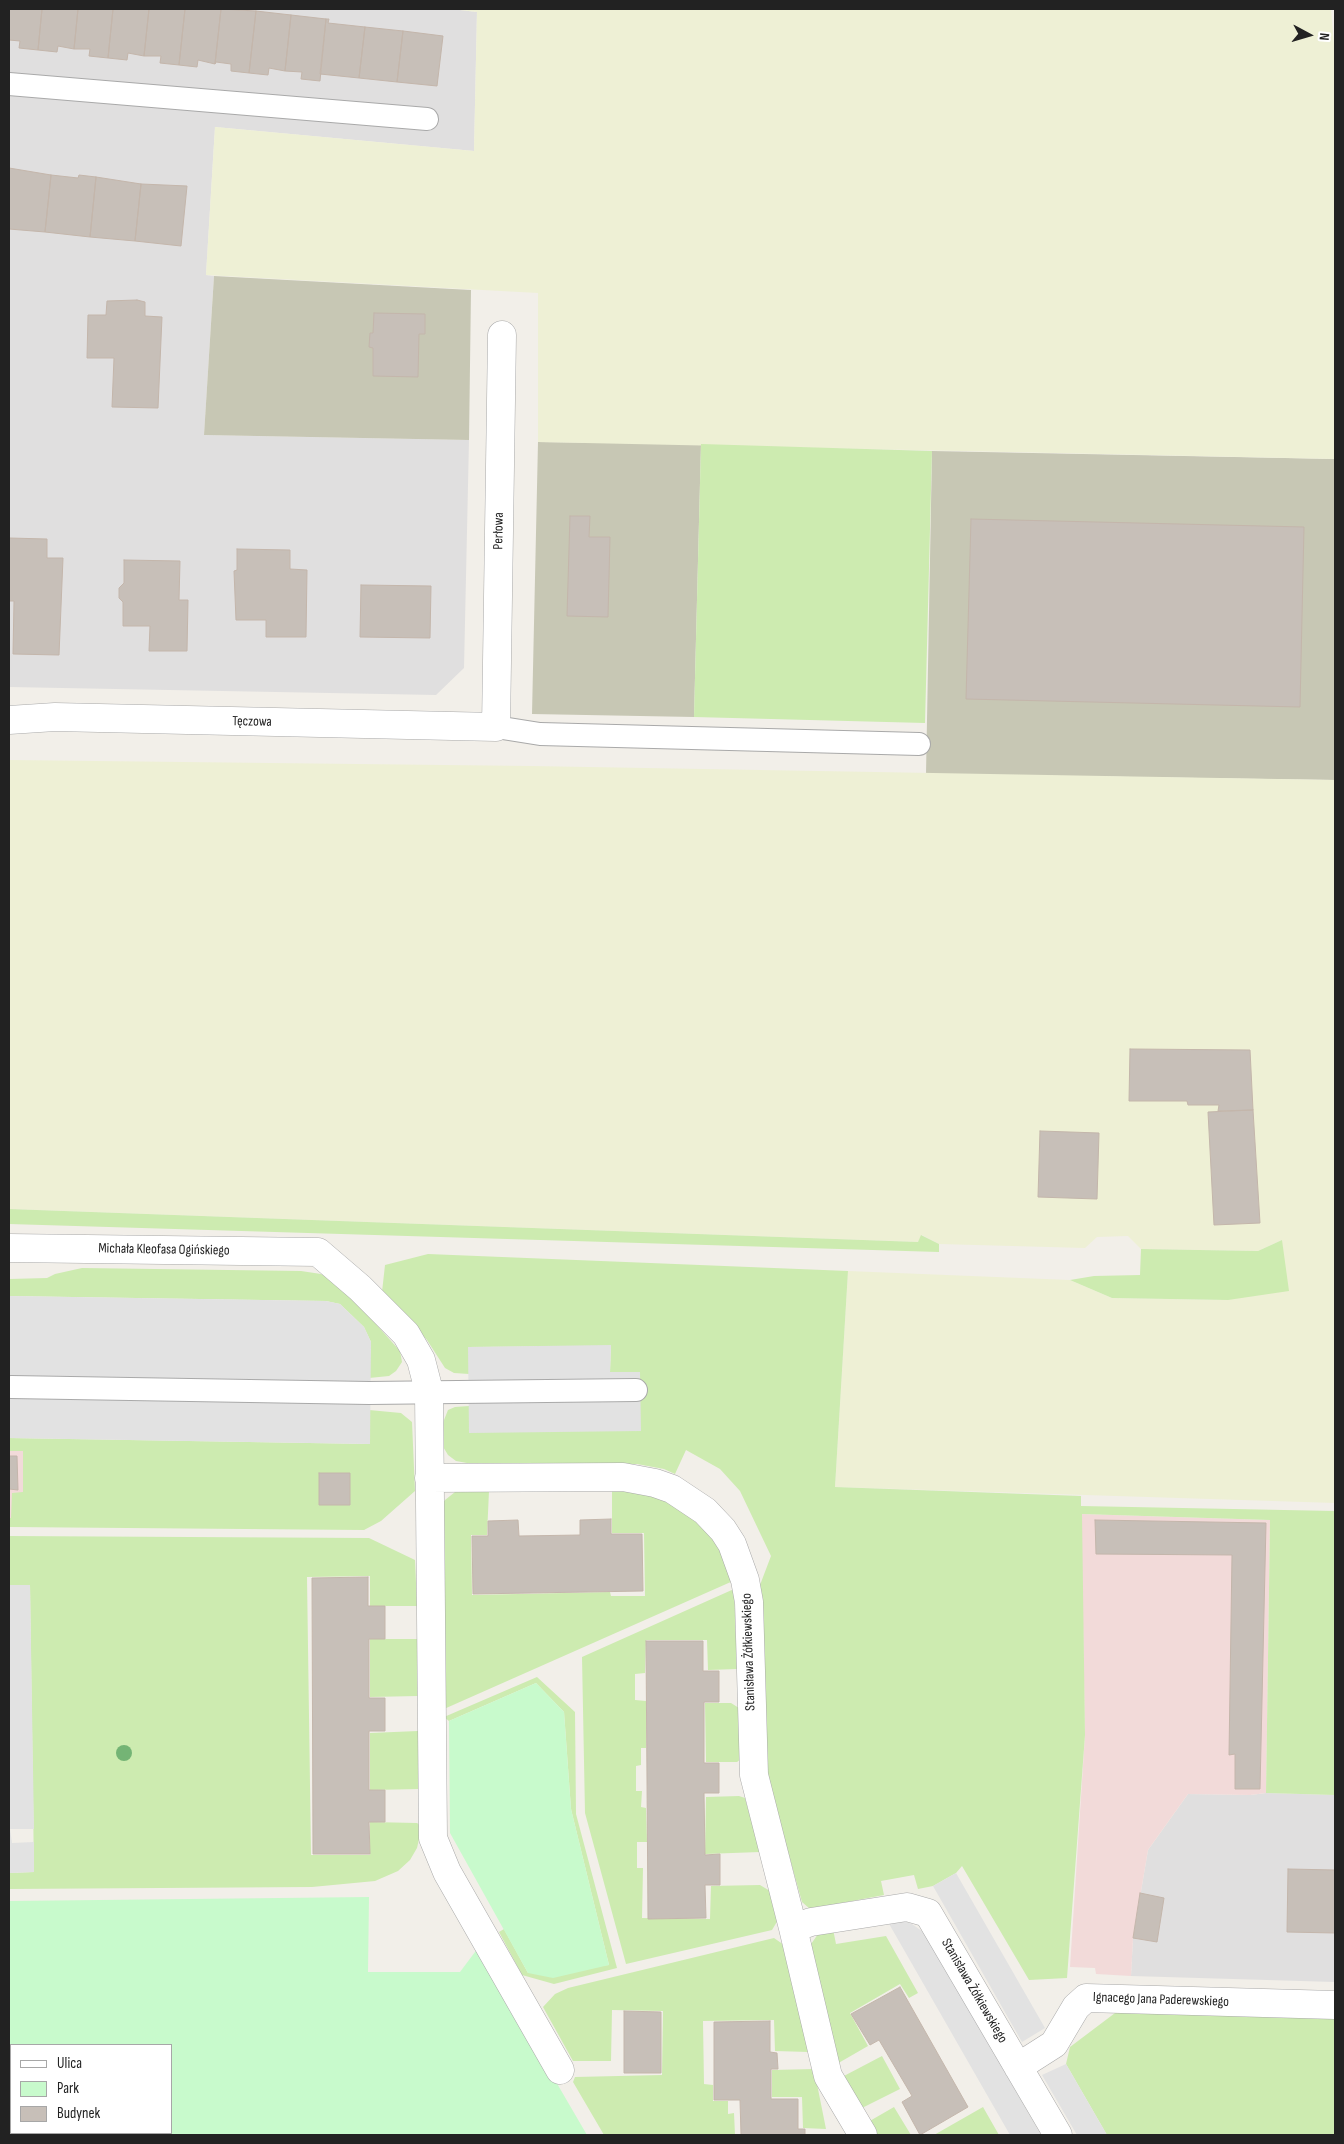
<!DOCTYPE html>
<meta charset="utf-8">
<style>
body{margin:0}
#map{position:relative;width:1344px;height:2144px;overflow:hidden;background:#f2efe9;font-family:"Sofia Sans Condensed",sans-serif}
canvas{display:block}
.frame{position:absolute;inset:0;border:10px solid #222;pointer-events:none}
.legend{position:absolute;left:10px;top:2044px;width:162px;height:90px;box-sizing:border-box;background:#fff;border:1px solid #a7a7a7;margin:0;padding:6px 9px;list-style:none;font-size:15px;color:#222}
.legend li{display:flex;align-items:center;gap:10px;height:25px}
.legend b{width:25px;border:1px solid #a7a7a7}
.north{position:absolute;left:1284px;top:10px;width:50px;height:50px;-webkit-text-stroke:4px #fff;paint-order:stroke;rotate:96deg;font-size:14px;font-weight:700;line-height:20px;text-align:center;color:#222}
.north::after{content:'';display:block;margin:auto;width:18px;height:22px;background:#222;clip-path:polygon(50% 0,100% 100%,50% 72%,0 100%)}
</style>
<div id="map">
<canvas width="1344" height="2144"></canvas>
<div class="frame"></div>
<ul class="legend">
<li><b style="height:6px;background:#fff"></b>Ulica</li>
<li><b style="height:14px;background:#c8facc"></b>Park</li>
<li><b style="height:14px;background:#c7bfb8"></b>Budynek</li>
</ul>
<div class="north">N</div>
</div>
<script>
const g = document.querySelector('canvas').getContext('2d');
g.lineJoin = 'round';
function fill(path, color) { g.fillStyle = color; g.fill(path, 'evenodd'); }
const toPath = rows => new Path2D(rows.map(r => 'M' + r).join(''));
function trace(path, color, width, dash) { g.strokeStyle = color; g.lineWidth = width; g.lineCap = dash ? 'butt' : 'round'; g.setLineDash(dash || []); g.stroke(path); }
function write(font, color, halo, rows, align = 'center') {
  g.font = font + ' "Sofia Sans Condensed",sans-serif'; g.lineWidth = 4.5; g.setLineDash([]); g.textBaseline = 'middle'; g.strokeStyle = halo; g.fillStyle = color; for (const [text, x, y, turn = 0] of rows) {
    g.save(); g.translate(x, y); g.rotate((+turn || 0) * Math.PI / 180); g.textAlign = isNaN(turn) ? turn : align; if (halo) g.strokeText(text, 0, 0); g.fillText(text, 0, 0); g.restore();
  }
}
fill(toPath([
 [9,9,452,9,477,12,474,151,215,127,206,275,214,276,204,435,469,440,464,668,436,695,9,687],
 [1266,1793,1335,1795,1335,1982,1131,1976,1133,1938,1148,1850,1188,1794,1250,1795]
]), '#e0dfdf');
fill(toPath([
 [9,1451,23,1451,23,1493,11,1518,9,1518],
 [1081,1514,1270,1520,1266,1793,1250,1795,1188,1794,1148,1850,1133,1938,1131,1976,1096,1974,1095,1968,1070,1967,1085,1735]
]), '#f2dad9');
fill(toPath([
 [214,276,471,290,469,440,204,435],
 [538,442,701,444,694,717,532,714],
 [932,451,1335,459,1335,780,926,774]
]), '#c7c7b4');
fill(toPath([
 [452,9,1331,9,1335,56,1335,459,538,442,538,293,206,275,215,127,474,151,477,12],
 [9,760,531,766,1335,780,1335,1503,835,1487,848,1271,1070,1280,1112,1298,1228,1300,1282,1240,1258,1251,1141,1249,1128,1236,1097,1237,1085,1248,939,1244,922,1235,918,1242,9,1209]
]), '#eef0d5');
fill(toPath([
 [701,444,932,451,925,723,694,717],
 [9,1209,918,1242,921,1235,939,1244,939,1252,9,1224],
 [1282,1240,1289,1291,1228,1300,1112,1298,1070,1280,1094,1276,1140,1275,1141,1249,1258,1251],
 [428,1254,848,1271,835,1487,1081,1496,1081,1506,1335,1511,1335,1795,1266,1793,1270,1520,1082,1514,1085,1735,1067,1978,1029,1980,962,1866,956,1873,933,1886,918,1889,914,1875,881,1881,884,1895,810,1909,802,1902,766,1773,760,1585,771,1556,740,1491,720,1469,686,1450,675,1474,664,1469,637,1464,467,1463,456,1461,448,1455,442,1445,442,1425,448,1410,455,1407,469,1406,470,1433,610,1372,611,1346,469,1347,469,1374,454,1373,445,1368,427,1340,382,1292,385,1265],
 [82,1268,301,1271,321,1274,341,1285,400,1351,402,1362,396,1371,389,1376,369,1378,371,1342,364,1327,340,1304,326,1301,9,1296,9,1279,47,1278,55,1274],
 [369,1410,401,1413,412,1422,415,1491,381,1521,364,1530,9,1527,9,1518,11,1518,12,1493,23,1492,23,1451,9,1451,9,1438,369,1444],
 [612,1489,639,1491,671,1503,693,1518,710,1536,725,1557,733,1581,444,1709,442,1504,445,1500,455,1492,489,1491,487,1535,471,1535,472,1595,610,1592,611,1596,645,1596,644,1533,612,1533],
 [9,1536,369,1538,415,1560,417,1606,370,1606,370,1576,307,1577,311,1855,370,1855,370,1822,417,1823,420,1825,420,1835,417,1848,410,1860,398,1871,375,1881,312,1887,9,1889,9,1873,34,1872,30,1585,9,1585],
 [734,1589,737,1669,708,1670,707,1640,646,1640,645,1673,635,1674,635,1700,646,1701,646,1748,641,1748,641,1765,636,1766,636,1791,642,1791,641,1807,646,1808,647,1842,637,1842,637,1868,643,1868,642,1918,710,1919,711,1886,760,1885,770,1891,778,1920,772,1930,626,1964,585,1813,582,1657],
 [370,1639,417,1639,418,1696,370,1697],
 [537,1677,575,1712,576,1814,617,1968,554,1984,522,1975,499,1932,504,1929,528,1973,609,1965,571,1809,564,1712,536,1683,449,1721,444,1717],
 [705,1703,731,1703,739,1708,741,1759,737,1762,706,1762],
 [418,1731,420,1789,370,1790,370,1733],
 [739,1796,745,1798,760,1852,705,1854,706,1797],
 [833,1929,836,1944,886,1936,918,1993,909,1998,900,1984,850,2013,868,2046,835,2065,809,1947,818,1934],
 [774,1938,784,1945,809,2052,775,2051,774,2020,703,2021,704,2084,713,2085,713,2101,728,2101,728,2114,734,2113,735,2135,604,2135,573,2082,575,2077,662,2075,663,2011,612,2010,611,2061,573,2061,543,2007,555,1994,568,1988],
 [1119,2010,1335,2016,1335,2135,1107,2135,1066,2064,1070,2047],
 [882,2056,900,2089,860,2109,842,2077],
 [814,2069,826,2129,803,2128,802,2097,772,2097,772,2070],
 [894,2107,911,2135,876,2135,868,2122],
 [983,2107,999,2135,934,2135]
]), '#cdebb0');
fill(toPath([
 [536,1683,564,1712,571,1809,609,1965,553,1978,528,1973,450,1833,449,1721],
 [369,1897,368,1972,460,1972,478,1948,587,2135,9,2135,9,1901],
 [11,2045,171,2045,171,2133,11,2133]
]), '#c8facc');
fill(toPath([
 [9,1296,326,1301,340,1304,364,1327,371,1342,370,1444,9,1438],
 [611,1345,610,1372,640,1372,641,1431,469,1433,468,1347],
 [9,1585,30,1585,34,1829,10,1829,12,1843,34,1842,34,1872,9,1873],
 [956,1873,1045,2028,1022,2042,933,1886],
 [904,1921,912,1924,926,1934,1041,2135,1010,2135,888,1922],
 [1066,2064,1107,2135,1077,2135,1042,2075]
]), '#e2e2e2');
const building = toPath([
 [9,9,42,9,38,50,19,48,20,41,9,40,9,9],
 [42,9,78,9,74,49,58,46,57,52,38,50,42,9],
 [78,9,113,9,108,58,89,56,90,49,74,49,78,9],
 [113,9,149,9,144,56,128,53,127,60,108,58,113,9],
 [149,9,185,9,179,65,160,63,161,56,144,56,149,9],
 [185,9,221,9,215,64,198,60,197,67,179,65,185,9],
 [221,9,256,11,249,73,231,71,231,64,216,62,215,64,221,9],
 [256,11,291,15,285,71,269,68,268,75,249,73,256,11],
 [291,15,326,19,320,81,301,79,302,72,285,71,291,15],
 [326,19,329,19,328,23,365,27,359,78,320,74,326,19],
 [365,27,403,31,397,82,359,78,365,27],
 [403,31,443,36,437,86,397,82,403,31],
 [9,168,51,175,45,232,9,229,9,168],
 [51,175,78,178,79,175,96,177,90,237,45,232,51,175],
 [96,177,141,184,135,241,90,237,96,177],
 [141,184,187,186,181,246,135,241,141,184],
 [137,300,145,302,145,316,162,317,158,408,112,407,114,358,87,358,88,315,106,315,107,301,137,300],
 [374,313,425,314,425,334,419,334,418,377,373,376,373,348,369,347,370,333,373,333,374,313],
 [570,516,590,516,589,537,610,537,608,617,567,616,570,516],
 [971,519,1304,527,1300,707,966,699,971,519],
 [9,538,47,539,47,558,63,558,59,655,13,654,14,601,9,601,9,538],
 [237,549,290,550,290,569,307,570,306,637,266,637,266,620,236,620,234,571,237,570,237,549],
 [124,560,180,561,179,600,188,600,187,651,149,651,150,626,123,626,123,602,119,598,119,588,124,583,124,560],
 [361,585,431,586,430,638,360,637,361,585],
 [1130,1049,1250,1050,1253,1110,1218,1111,1219,1105,1188,1105,1187,1101,1129,1101,1130,1049],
 [1253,1110,1260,1223,1214,1225,1208,1112,1253,1110],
 [1040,1131,1099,1133,1097,1199,1038,1197,1040,1131],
 [9,1456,17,1456,18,1490,9,1489,9,1456],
 [319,1473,350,1473,350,1505,319,1505,319,1473],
 [611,1519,611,1534,642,1534,643,1591,473,1594,472,1536,488,1536,488,1521,518,1520,519,1536,580,1535,580,1520,611,1519],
 [1095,1520,1266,1523,1260,1789,1235,1789,1235,1754,1229,1755,1232,1555,1096,1554,1095,1520],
 [368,1577,368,1606,385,1606,385,1639,369,1639,369,1698,385,1698,385,1731,369,1731,369,1790,385,1790,385,1822,369,1822,370,1854,313,1854,312,1578,368,1577],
 [646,1641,703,1641,703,1671,719,1671,719,1702,704,1702,704,1763,719,1763,719,1793,704,1793,705,1855,720,1854,720,1885,705,1885,706,1918,648,1919,646,1641],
 [1288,1869,1335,1870,1335,1933,1287,1932,1288,1869],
 [1140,1893,1164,1898,1157,1942,1133,1938,1140,1893],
 [900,1987,968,2107,920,2135,902,2102,912,2096,879,2040,870,2045,851,2014,900,1987],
 [624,2011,661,2012,661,2073,624,2073,624,2011],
 [770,2021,770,2052,777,2053,778,2069,771,2069,771,2099,798,2099,798,2129,805,2129,805,2135,741,2135,740,2100,714,2100,714,2022,770,2021]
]);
fill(building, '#c7bfb8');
trace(building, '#c4b6ab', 1);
const lane = toPath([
 [9,84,427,119],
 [496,727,540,734,919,744],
 [11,1387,369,1393,636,1390]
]);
const street = toPath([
 [9,720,55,717,496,727,502,335],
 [9,1248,318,1252,360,1288,406,1334,421,1360,429,1391,433,1838,447,1872,560,2070],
 [429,1478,623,1477,655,1483,672,1489,705,1511,723,1530,732,1544,745,1580,749,1602,754,1775,793,1928,811,1922,907,1907,928,1913,1058,2135],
 [793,1928,828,2076,863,2135],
 [1018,2067,1054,2044,1076,2007,1086,1998,1335,2005]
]);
trace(lane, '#a9a9a9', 24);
trace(street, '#a9a9a9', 29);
trace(lane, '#fff', 22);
trace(street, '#fff', 28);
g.fillStyle = '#74b475';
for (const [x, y] of [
 [124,1753]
]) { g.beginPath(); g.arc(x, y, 8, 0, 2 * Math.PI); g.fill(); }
write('14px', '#222', '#fff', [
 ["Perłowa",499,531,-89],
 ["Tęczowa",252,722,1],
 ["Michała Kleofasa Ogińskiego",164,1250,1],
 ["Stanisława Żółkiewskiego",749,1652,-92],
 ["Stanisława Żółkiewskiego",974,1991,60],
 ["Ignacego Jana Paderewskiego",1161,2000,2]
]);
</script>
